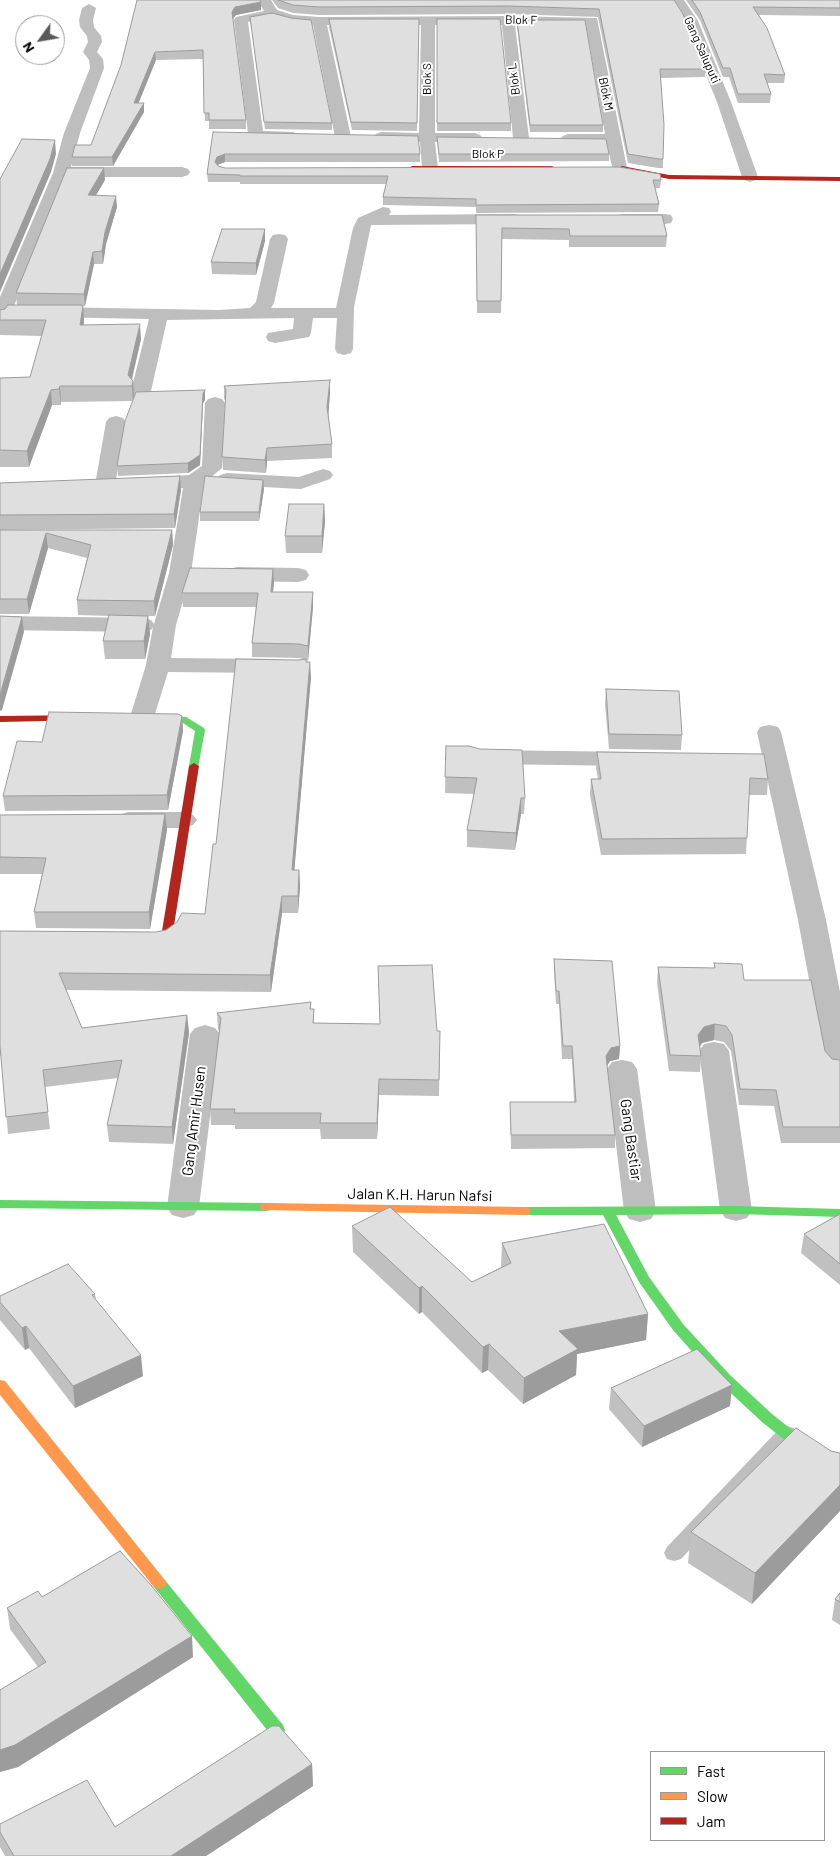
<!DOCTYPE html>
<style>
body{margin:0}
#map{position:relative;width:840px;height:1856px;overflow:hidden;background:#fff;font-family:Barlow,sans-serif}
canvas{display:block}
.legend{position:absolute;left:650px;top:1751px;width:175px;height:90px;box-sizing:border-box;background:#fff;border:1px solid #999;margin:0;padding:6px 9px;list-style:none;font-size:15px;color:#000}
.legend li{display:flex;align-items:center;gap:10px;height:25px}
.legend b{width:25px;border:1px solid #999}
.north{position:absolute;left:15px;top:15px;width:50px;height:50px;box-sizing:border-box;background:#fff;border:1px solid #999;border-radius:50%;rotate:238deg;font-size:14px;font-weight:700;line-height:20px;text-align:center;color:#000}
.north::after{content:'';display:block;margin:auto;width:18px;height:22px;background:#595959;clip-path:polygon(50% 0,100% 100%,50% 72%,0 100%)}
</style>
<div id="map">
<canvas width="840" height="1856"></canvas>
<ul class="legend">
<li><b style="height:6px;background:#63d668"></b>Fast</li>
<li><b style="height:6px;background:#ff974d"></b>Slow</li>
<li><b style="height:6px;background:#b3261e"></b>Jam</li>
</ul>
<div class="north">N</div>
</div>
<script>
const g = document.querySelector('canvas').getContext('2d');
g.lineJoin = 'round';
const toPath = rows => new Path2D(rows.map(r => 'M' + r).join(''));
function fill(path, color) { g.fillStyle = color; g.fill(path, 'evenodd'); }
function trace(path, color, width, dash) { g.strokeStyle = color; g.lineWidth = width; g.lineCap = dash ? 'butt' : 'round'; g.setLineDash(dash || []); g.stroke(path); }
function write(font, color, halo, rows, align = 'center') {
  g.font = font + ' Barlow,sans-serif'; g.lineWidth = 4; g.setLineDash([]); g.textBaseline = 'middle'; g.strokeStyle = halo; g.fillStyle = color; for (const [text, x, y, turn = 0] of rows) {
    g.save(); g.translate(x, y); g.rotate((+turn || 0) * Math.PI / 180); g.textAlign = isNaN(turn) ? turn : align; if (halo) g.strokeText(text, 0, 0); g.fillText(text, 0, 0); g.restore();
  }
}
fill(toPath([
 [787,1426,794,1428,797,1433,794,1438,681,1559,674,1561,667,1559,664,1553,667,1547,780,1428,787,1426]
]), '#bebebe');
fill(toPath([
 [257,0,271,0,277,10,293,15,319,17,508,16,597,18,627,168,625,171,613,171,607,144,568,144,563,142,560,139,563,136,568,134,605,134,586,25,515,25,529,138,526,141,521,143,516,141,513,138,502,25,435,25,435,133,475,133,480,135,483,138,480,141,475,143,435,142,438,168,436,171,430,173,424,171,422,168,420,142,381,142,376,140,373,137,376,134,381,132,419,133,421,25,327,25,351,137,348,140,343,142,338,140,335,137,313,25,292,23,272,17,248,22,263,131,293,132,298,134,301,137,298,140,293,142,255,139,248,133,234,20,236,17,264,11,257,0],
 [670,0,684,0,698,21,731,102,758,177,756,180,750,182,744,180,742,177,717,102,684,21,670,0],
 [89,4,96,8,93,20,94,27,101,36,102,42,97,52,103,59,104,68,80,133,71,167,182,167,188,169,190,172,188,175,182,177,67,177,9,318,6,322,0,323,0,297,53,173,64,133,90,68,89,60,83,52,88,42,87,36,80,27,79,20,82,8,89,4],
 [383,207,389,208,391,212,389,215,514,214,520,215,522,219,520,223,514,224,371,225,354,307,353,349,351,353,344,355,337,353,335,349,337,318,313,318,311,333,309,337,275,343,268,341,266,337,268,333,293,329,294,318,167,320,151,391,148,395,141,397,134,395,131,391,149,319,46,317,40,316,37,312,40,308,46,307,219,310,250,308,256,302,270,239,273,235,279,234,285,235,288,239,274,303,271,308,336,308,353,228,358,218,383,207],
 [624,214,665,214,671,215,673,219,671,223,665,224,618,223,616,219,618,215,624,214],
 [215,397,222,399,225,403,222,468,204,483,191,573,176,625,171,658,271,659,279,661,283,666,279,671,271,673,168,672,154,717,151,722,142,724,133,722,130,717,146,665,153,627,151,630,143,632,0,630,0,616,143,618,151,620,154,624,169,573,183,488,144,490,137,488,134,484,137,480,144,478,189,475,202,466,205,403,208,399,215,397],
 [116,416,123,418,126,422,115,485,112,489,105,491,98,489,95,485,106,422,109,418,116,416],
 [323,469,330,471,333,475,330,479,301,489,227,485,220,483,217,479,220,475,227,473,299,477,323,469],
 [237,567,298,568,306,570,309,575,306,580,298,582,237,581,229,579,226,574,229,569,237,567],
 [769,725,778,727,781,732,826,920,840,992,840,1075,830,1073,825,1066,798,920,757,732,760,727,769,725],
 [486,750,633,752,642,754,645,759,642,764,633,766,486,764,477,762,474,757,477,752,486,750],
 [128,812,184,812,193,815,197,820,193,825,184,828,128,828,119,825,115,820,119,815,128,812],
 [205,1025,215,1028,220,1034,199,1207,194,1215,183,1218,172,1215,167,1207,190,1034,195,1028,205,1025],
 [714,1042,724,1044,729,1051,752,1210,747,1218,736,1221,725,1218,720,1210,699,1051,704,1044,714,1042],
 [622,1060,632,1062,637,1069,656,1211,651,1219,640,1222,629,1219,624,1211,607,1069,612,1062,622,1060]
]), '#bebebe');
fill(toPath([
 [144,714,186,717,204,728,205,730,198,768,194,769,189,766,195,731,183,723,140,719,139,717,140,715,144,714],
 [0,1200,266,1203,271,1204,272,1207,271,1210,266,1211,0,1208,0,1200],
 [736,1206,840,1209,840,1217,736,1214,616,1215,649,1277,683,1324,730,1375,772,1414,806,1441,840,1463,840,1476,796,1449,762,1422,720,1383,673,1330,639,1282,603,1215,524,1215,519,1214,517,1211,519,1208,524,1207,736,1206],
 [159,1577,164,1579,283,1725,285,1730,283,1735,277,1737,271,1735,154,1587,151,1583,154,1579,159,1577]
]), '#63d668');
fill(toPath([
 [266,1203,524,1207,529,1208,531,1211,529,1214,524,1215,261,1210,260,1207,261,1204,266,1203],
 [0,1380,5,1381,164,1579,167,1583,164,1587,159,1589,154,1587,0,1395,0,1380]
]), '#ff974d');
fill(toPath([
 [412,166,552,166,555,168,552,170,410,169,409,168,412,166],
 [622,166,669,175,840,177,840,181,669,179,620,169,619,168,622,166],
 [86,715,90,716,91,718,90,720,0,722,0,716,86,715],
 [194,763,199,766,173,932,157,942,130,940,128,938,130,936,155,935,162,931,189,766,194,763]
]), '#b3261e');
fill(toPath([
 [272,0,674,0,705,69,705,77,661,78,663,159,663,168,658,168,628,163,598,17,508,14,319,15,293,13,278,8],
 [686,0,840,0,840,16,759,15,785,75,784,83,767,83,771,94,770,103,738,103,729,77,723,77,700,20],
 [261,2,261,10,236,15,233,19,246,120,246,129,209,129,209,121,205,121,203,59,156,60,138,103,144,112,113,166,72,166,72,157,91,145,121,65],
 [250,17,332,123,332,130,265,129],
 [329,19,419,19,417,131,352,130,329,27],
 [437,19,511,123,511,131,437,131],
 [517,20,603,125,603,132,530,132,517,27],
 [213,132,420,154,420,162,225,162,217,165,225,168,661,180,660,188,655,188,659,204,658,212,476,213,476,207,383,205,383,197,386,184,240,184,240,182,208,182,207,174],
 [437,137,609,154,609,161,439,162],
 [105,180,96,195,117,207,106,244,103,264,94,264,85,306,83,306,84,325,141,339,132,380,134,400,205,400,203,403,200,465,188,473,118,476,117,466,133,401,61,402,61,405,52,405,29,467,0,467,0,378,30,377,42,336,0,335,0,320,5,309,17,305,16,293],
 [476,215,667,236,666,247,569,247,569,240,502,239,501,313,477,313],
 [265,229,265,241,256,275,212,274,211,262],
 [224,386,330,393,328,413,332,444,332,458,267,461,266,473,223,470,222,457,226,401,224,399],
 [0,483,181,490,175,528,0,530],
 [264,489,259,521,200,521,200,512],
 [324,504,325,521,322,553,286,553,285,536],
 [0,530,172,530,173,545,155,616,148,616,150,634,145,659,105,659,103,641,109,616,78,615,77,600,87,558,48,548,29,614,0,614],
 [274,583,273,592,313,607,308,661,306,660,311,677,294,870,299,870,300,886,298,913,282,913,271,992,66,990,82,1028,187,1015,189,1033,173,1144,109,1142,107,1125,118,1078,45,1087,50,1129,8,1134,1,1056,0,1056,0,931,156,932,166,930,205,914,216,844,298,660,303,659,299,658,252,657,252,643,256,607,183,607,182,593],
 [606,689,682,735,681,750,609,749,605,704],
 [182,716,183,731,168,810,5,811,3,796,42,742],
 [446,746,525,798,524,814,521,814,515,850,467,847,467,830,474,794,445,793],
 [597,752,768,779,767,795,749,795,746,854,601,855,590,795,591,779,598,779,596,768],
 [165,814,167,830,150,929,36,928,34,912,42,874,0,874,0,815],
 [554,959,620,1046,619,1059,610,1061,607,1066,615,1135,615,1148,511,1149,510,1102,574,1102,572,1059,562,1059,559,1004,556,1004,554,972],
 [714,963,744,980,825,1051,832,1059,840,1060,840,1143,781,1143,774,1106,739,1105,731,1051,724,1042,714,1040,702,1043,700,1047,701,1056,700,1072,669,1071,657,983,658,967,714,968],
 [378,966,437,1031,440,1031,439,1096,379,1095,377,1139,321,1139,320,1129,235,1129,235,1125,211,1125,210,1109,219,1031,218,1029,217,1013,311,1002,311,1009,314,1009,314,1023,380,1024],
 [840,1214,840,1285,801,1253,804,1234],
 [352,1226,472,1282,501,1267,502,1243,648,1314,646,1340,577,1354,576,1375,523,1404,488,1370,482,1373,422,1312,419,1314,353,1252],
 [95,1294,96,1300,143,1376,75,1408,29,1348,25,1350,0,1320,0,1296],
 [732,1385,730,1406,642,1447,609,1409,611,1388],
 [831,1451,840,1453,840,1511,752,1604,688,1563,691,1532],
 [840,1593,840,1625,832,1620,835,1599],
 [42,1597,193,1657,18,1767,0,1772,0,1690,38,1667,10,1629,7,1608],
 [312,1764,313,1786,206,1856,5,1856,0,1847,0,1824,115,1827]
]), '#c0c0c0');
fill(toPath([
 [261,2,261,10,236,15,232,20,232,12,235,7],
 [155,52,156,60,135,112,134,103],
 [144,103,144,112,113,166,112,157],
 [55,140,56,154,51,172,0,292,0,274],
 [225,154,225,162,217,165,215,162,217,157],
 [104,168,105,180,89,207,88,195],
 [116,196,117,207,106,244,103,264,102,251,105,232],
 [265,229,265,241,256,275,256,263],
 [93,252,94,264,85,306,84,294],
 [83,306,84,321,82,340,80,325],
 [140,324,141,339,130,386,128,375],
 [330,380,330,393,328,420,327,407],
 [133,381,134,397,133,401,132,386],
 [60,386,61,402,61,405,59,389],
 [51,390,52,405,29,467,27,451],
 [205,390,205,400,203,403,200,465,188,473,188,463,203,393],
 [267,448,267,461,266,473,265,460],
 [180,476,181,490,175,528,174,514],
 [263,480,264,489,259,521,259,512],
 [324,504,325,521,322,553,322,536],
 [172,530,173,545,155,616,154,601],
 [46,533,48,548,29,614,27,599],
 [273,569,274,583,271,606,271,592],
 [313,592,313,607,308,661,308,646],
 [148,616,150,634,145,659,144,641],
 [22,617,24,632,2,710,0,711,0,695],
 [310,662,311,677,293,886,292,870],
 [182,716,183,731,168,810,167,795],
 [521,798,521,814,515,850,516,833],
 [165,814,167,830,150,929,149,912],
 [299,870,300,886,298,913,298,896],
 [282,896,282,913,271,992,270,975],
 [187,1015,189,1033,173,1144,172,1127],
 [715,1024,714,1040,702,1043,697,1051,698,1035,704,1027],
 [620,1046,619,1059,610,1061,605,1069,606,1056,611,1048],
 [379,1079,379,1095,377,1139,377,1123],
 [422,1286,422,1312,419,1314,419,1288],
 [648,1314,646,1340,577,1354,576,1375,523,1404,524,1378,559,1331],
 [26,1326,29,1348,25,1350,22,1328],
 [489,1344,488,1370,482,1373,483,1347],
 [141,1355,143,1376,75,1408,73,1386],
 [732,1385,730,1406,642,1447,644,1426],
 [840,1485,840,1511,752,1604,755,1573],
 [192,1636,193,1657,18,1767,0,1772,0,1750],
 [312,1764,313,1786,206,1856,171,1856]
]), '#9c9c9c');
const building = toPath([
 [137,0,260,0,261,2,235,7,232,12,246,120,209,120,209,113,204,113,203,50,155,52,134,103,144,103,112,157,72,157,75,145,91,145,121,65,137,0],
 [278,0,674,0,683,14,705,69,660,69,664,125,663,159,659,159,628,154,599,9,508,6,319,7,293,5,278,0],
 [692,0,840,0,840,8,753,7,767,28,785,75,764,74,771,94,738,94,730,68,723,68,700,12,692,0],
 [272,13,291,18,311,20,332,123,264,122,250,17,272,13],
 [329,19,419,19,417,123,351,122,329,19],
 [437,19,500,19,511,123,437,123,437,19],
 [517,20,585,20,603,125,530,125,517,20],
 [213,132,418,136,420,154,225,154,217,157,215,162,218,166,225,168,619,167,660,174,661,180,653,180,659,204,476,205,476,199,383,197,388,176,240,176,240,175,207,174,213,132],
 [437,137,606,139,609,154,439,154,437,137],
 [22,139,55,140,50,159,0,274,0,179,22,139],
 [67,168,104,168,88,195,116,196,105,232,102,251,93,252,84,294,16,293,67,168],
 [476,215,662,215,667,236,570,236,569,229,502,228,501,301,477,301,476,215],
 [222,229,265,229,256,263,211,262,222,229],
 [8,305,81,305,83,306,80,325,140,324,128,375,133,381,132,386,60,386,59,389,51,390,27,451,0,450,0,378,30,377,46,320,0,320,0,310,5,309,8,305],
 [330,380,327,407,332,444,267,448,265,460,222,457,226,390,224,386,330,380],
 [205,390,203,393,200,455,188,463,117,466,125,421,136,392,205,390],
 [180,476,174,514,0,515,0,483,180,476],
 [205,476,263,480,259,512,200,512,205,476],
 [289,504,324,504,322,536,285,536,289,504],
 [0,530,172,530,154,601,77,600,91,545,46,533,27,599,0,599,0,530],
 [190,568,273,569,271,592,313,592,308,646,299,644,252,643,258,593,182,593,190,568],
 [109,615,148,616,144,641,103,641,109,615],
 [0,616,22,617,0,695,0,616],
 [236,659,298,660,306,659,306,662,310,662,292,870,299,870,298,896,282,896,270,975,59,973,82,1028,187,1015,172,1127,107,1125,122,1060,43,1070,48,1112,6,1117,0,1046,0,931,156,932,166,930,177,922,182,913,205,914,213,844,216,844,236,659],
 [606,689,679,691,682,735,609,734,606,689],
 [49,712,178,714,182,716,167,795,3,796,17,741,42,742,49,712],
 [446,746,469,746,480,749,522,750,525,798,521,798,516,833,467,830,477,778,445,777,446,746],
 [597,752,764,754,768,779,750,778,747,838,602,839,591,779,601,779,597,752],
 [165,814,149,912,34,912,46,858,0,857,0,815,165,814],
 [554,959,612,961,620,1046,611,1048,606,1056,615,1135,511,1135,510,1102,576,1102,572,1046,563,1046,559,991,556,991,554,959],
 [714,963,742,964,744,980,811,980,825,1051,832,1059,840,1060,840,1127,783,1127,776,1090,740,1089,732,1035,726,1026,715,1024,704,1027,698,1035,701,1056,670,1055,658,967,715,968,714,963],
 [432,965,437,1031,440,1031,439,1080,379,1079,377,1123,320,1123,321,1113,234,1113,235,1109,210,1109,221,1018,217,1013,311,1002,310,1009,314,1009,313,1023,380,1024,378,966,432,965],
 [390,1207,472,1282,511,1263,502,1243,604,1224,648,1314,559,1331,578,1349,524,1378,489,1344,483,1347,422,1286,419,1288,352,1226,390,1207],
 [840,1214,840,1264,804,1234,840,1214],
 [68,1264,95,1294,92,1295,141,1355,73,1386,26,1326,22,1328,0,1302,0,1296,68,1264],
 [697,1349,732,1385,644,1426,611,1388,697,1349],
 [796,1428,831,1451,840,1453,840,1485,755,1573,691,1532,796,1428],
 [120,1551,151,1585,192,1636,15,1745,0,1750,0,1690,46,1662,7,1608,38,1591,42,1597,120,1551],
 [840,1593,840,1602,835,1599,840,1593],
 [272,1726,279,1726,312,1764,171,1856,14,1856,0,1832,0,1824,87,1780,115,1827,272,1726]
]);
fill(building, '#dfdfdf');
trace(building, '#9c9c9c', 1);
write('12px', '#000', '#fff', [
 ["Blok F",521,20,1],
 ["Gang Saluputi",702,50,66],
 ["Blok S",427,79,-90],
 ["Blok L",514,79,-97],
 ["Blok M",606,94,79],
 ["Blok P",488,154]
]);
write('15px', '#000', '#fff', [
 ["Gang Amir Husen",194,1121,-83],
 ["Gang Bastiar",631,1140,82],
 ["Jalan K.H. Harun Nafsi",420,1195,1]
]);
</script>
